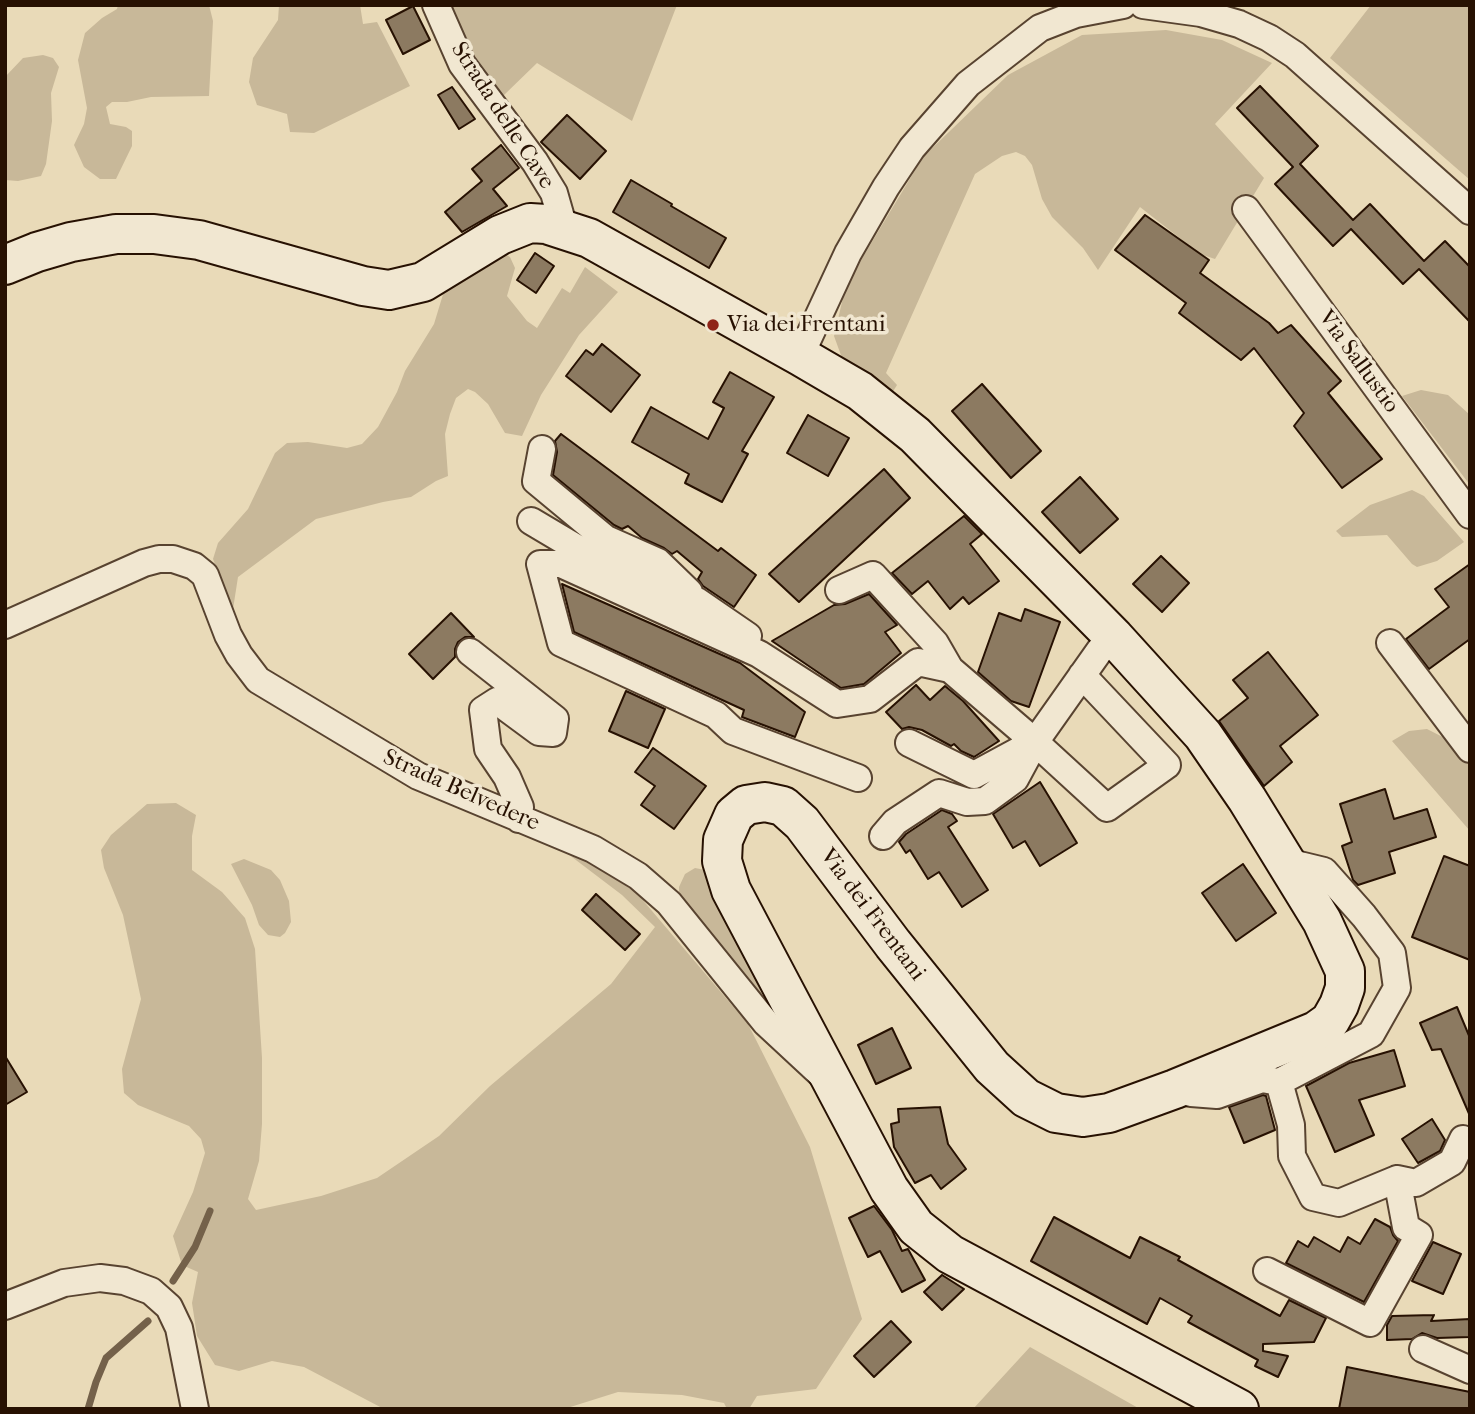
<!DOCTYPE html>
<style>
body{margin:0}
#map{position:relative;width:1475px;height:1414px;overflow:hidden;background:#e9dab8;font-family:"IM FELL French Canon",serif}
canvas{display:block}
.frame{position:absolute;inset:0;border:7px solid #271102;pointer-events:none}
</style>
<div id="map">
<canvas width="1475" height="1414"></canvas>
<div class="frame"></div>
</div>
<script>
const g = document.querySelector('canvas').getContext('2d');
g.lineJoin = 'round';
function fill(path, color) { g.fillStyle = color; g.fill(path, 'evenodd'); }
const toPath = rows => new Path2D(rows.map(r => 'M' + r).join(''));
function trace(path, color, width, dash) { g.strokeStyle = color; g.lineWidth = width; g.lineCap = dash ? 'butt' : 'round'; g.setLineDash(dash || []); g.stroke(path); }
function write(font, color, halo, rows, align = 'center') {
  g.font = font + ' "IM FELL French Canon",serif'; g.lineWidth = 7; g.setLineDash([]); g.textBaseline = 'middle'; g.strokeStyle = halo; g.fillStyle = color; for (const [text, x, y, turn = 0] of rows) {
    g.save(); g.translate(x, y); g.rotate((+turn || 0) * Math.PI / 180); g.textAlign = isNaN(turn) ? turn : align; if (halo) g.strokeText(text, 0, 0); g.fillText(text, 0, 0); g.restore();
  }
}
fill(toPath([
 [118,5,209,5,213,21,209,96,151,97,127,102,112,102,106,107,110,124,126,127,132,131,132,146,116,179,100,179,84,167,74,145,84,124,87,108,78,60,85,33,102,18,117,9],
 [279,5,360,5,363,24,377,22,410,86,314,133,290,132,287,114,257,105,249,82,253,58,278,20],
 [446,5,677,5,632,121,537,63,503,96,472,57],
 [1371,5,1470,5,1470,180,1330,58],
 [1166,30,1222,40,1272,63,1215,124,1264,178,1215,259,1200,254,1140,207,1098,270,1083,248,1052,217,1042,199,1032,165,1025,156,1016,152,1002,156,975,174,886,373,897,385,892,393,872,383,842,358,834,336,846,285,923,157,1008,75,1082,35],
 [43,55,53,58,59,67,51,93,52,121,46,164,41,176,18,181,5,180,5,77,23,58],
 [495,248,510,257,515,268,507,296,527,321,537,328,562,288,570,293,585,267,618,292,579,335,541,395,522,436,505,433,488,404,475,392,468,389,456,398,450,414,445,434,448,476,436,481,411,497,383,502,316,519,238,577,233,609,213,559,218,543,248,509,275,453,287,443,308,442,347,448,362,444,378,427,397,392,405,371,434,324,448,278],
 [1421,390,1448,395,1470,415,1470,485,1402,396],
 [1412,490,1424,496,1464,542,1437,561,1417,567,1412,564,1387,535,1342,537,1336,531,1370,505],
 [1427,729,1470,751,1470,831,1392,741,1409,731],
 [176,803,196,815,192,836,192,870,222,892,245,918,255,949,262,1058,262,1124,259,1161,248,1199,256,1210,321,1196,377,1178,439,1136,490,1086,611,984,655,927,622,895,568,854,584,859,613,875,641,898,748,1024,810,1147,862,1319,816,1389,757,1396,749,1409,727,1409,724,1403,682,1395,618,1392,564,1409,384,1409,304,1367,272,1361,239,1371,215,1365,197,1336,192,1303,198,1272,182,1265,173,1236,193,1192,205,1153,201,1139,189,1126,138,1105,124,1093,122,1069,141,999,123,915,104,868,101,850,111,835,147,804],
 [244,859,271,870,280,880,289,901,291,922,285,933,280,937,268,935,259,925,252,905,231,864],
 [695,868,705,870,790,1040,679,900,679,887,685,874],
 [1030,1347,1140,1409,973,1409]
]), '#c8b899');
trace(toPath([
 [173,1281,195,1247,210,1211],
 [88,1409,96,1382,106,1358,148,1321]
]), '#74614a', 7);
const building = toPath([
 [413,6,430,40,403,54,386,20,413,6],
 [1260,86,1318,146,1300,164,1353,220,1370,204,1424,261,1445,241,1470,267,1470,322,1419,269,1403,284,1351,229,1333,246,1275,184,1293,167,1237,108,1260,86],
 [452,87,475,119,459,129,438,95,452,87],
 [567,115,606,151,580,179,541,142,567,115],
 [501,145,519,168,493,189,507,206,462,232,445,212,482,181,472,169,501,145],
 [631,180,672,204,671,206,726,238,709,268,613,212,631,180],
 [1145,215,1209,260,1200,273,1269,323,1278,333,1291,325,1341,381,1328,393,1382,459,1342,488,1294,426,1304,413,1254,348,1241,360,1179,313,1186,303,1115,250,1145,215],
 [535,253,554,266,536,293,517,280,535,253],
 [602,344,640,375,611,412,566,376,586,350,593,355,602,344],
 [730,372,774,397,742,451,748,454,722,502,685,483,689,474,632,442,651,407,708,439,724,408,713,402,730,372],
 [982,384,1041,451,1011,478,952,411,982,384],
 [808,415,849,438,828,476,787,453,808,415],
 [561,434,718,551,721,548,756,575,734,607,703,586,698,579,702,572,677,551,672,554,664,548,642,538,628,526,622,529,614,525,553,475,557,452,555,441,561,434],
 [884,469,910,498,799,602,769,574,884,469],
 [1080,477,1118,519,1080,553,1042,512,1080,477],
 [964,516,982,534,970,544,999,581,969,604,963,597,950,609,928,581,912,594,892,573,964,516],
 [1161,556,1189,583,1162,612,1133,584,1161,556],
 [1470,564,1470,639,1429,669,1406,639,1449,607,1435,589,1470,564],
 [562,584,740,663,805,712,795,737,742,717,744,710,574,632,562,584],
 [869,594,897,625,885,632,901,653,864,684,841,688,772,641,834,605,845,604,869,594],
 [1025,609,1060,622,1029,707,1011,701,978,672,999,613,1021,621,1025,609],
 [451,613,474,637,465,637,458,642,455,649,455,657,433,679,409,654,451,613],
 [1268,652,1318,715,1280,746,1292,762,1264,786,1219,721,1248,698,1233,680,1268,652],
 [916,685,930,700,945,686,963,701,999,741,974,757,961,751,954,744,951,746,922,730,909,727,902,729,886,712,916,685],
 [626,691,665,709,648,748,609,731,626,691],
 [653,748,706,786,674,829,641,805,655,786,635,772,653,748],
 [1040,782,1077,843,1040,866,1025,841,1013,848,993,814,1040,782],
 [1385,789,1394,819,1427,809,1436,837,1389,852,1395,873,1358,885,1353,880,1342,846,1352,842,1340,804,1385,789],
 [942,810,952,814,957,821,948,827,988,890,962,907,939,872,928,879,910,850,906,853,899,842,906,834,942,810],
 [1444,856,1470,866,1470,960,1412,937,1444,856],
 [1243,864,1276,913,1236,941,1202,893,1243,864],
 [596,894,640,934,625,950,582,910,596,894],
 [1457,1007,1470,1038,1470,1116,1441,1049,1432,1050,1420,1023,1457,1007],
 [892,1028,911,1068,876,1084,858,1045,892,1028],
 [1394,1050,1405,1086,1359,1100,1374,1135,1335,1152,1306,1086,1349,1063,1394,1050],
 [5,1056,27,1092,5,1105,5,1056],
 [1263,1095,1266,1096,1275,1130,1244,1143,1229,1107,1263,1095],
 [940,1107,948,1144,966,1169,941,1189,931,1175,915,1183,894,1147,891,1124,899,1122,898,1109,940,1107],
 [1432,1119,1445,1140,1440,1151,1418,1163,1402,1139,1432,1119],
 [874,1206,892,1230,902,1251,908,1249,925,1280,902,1292,880,1251,868,1257,849,1218,874,1206],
 [1054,1217,1130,1258,1140,1237,1180,1257,1178,1260,1280,1316,1289,1300,1326,1318,1314,1342,1263,1344,1263,1351,1288,1356,1278,1377,1255,1366,1258,1360,1188,1322,1192,1316,1160,1298,1147,1324,1031,1261,1054,1217],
 [1375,1219,1390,1227,1393,1235,1398,1241,1364,1302,1286,1263,1298,1241,1308,1247,1314,1237,1340,1252,1348,1237,1360,1244,1375,1219],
 [1433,1242,1461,1254,1443,1294,1412,1281,1433,1242],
 [942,1275,964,1289,942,1310,924,1292,942,1275],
 [1434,1315,1431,1321,1470,1319,1470,1337,1437,1338,1422,1333,1412,1339,1387,1340,1387,1325,1392,1316,1434,1315],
 [891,1321,911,1342,874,1377,854,1356,891,1321],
 [1347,1367,1470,1392,1470,1409,1339,1409,1347,1367]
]);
fill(building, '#8c7a61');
trace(building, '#271102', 2);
const street = toPath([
 [436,5,462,64,535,162,554,193,564,228],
 [1143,5,1201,13,1239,24,1269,38,1295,55,1470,211],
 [1246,209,1470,515],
 [800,356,848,253,886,187,912,148,968,84,1040,28,1076,14,1123,5],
 [542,449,536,481,606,539,658,562,689,592],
 [531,521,600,562,697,601,748,636],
 [839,590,873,575,935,643,950,669,1035,742],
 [5,625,144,563,159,559,173,559,194,566,205,575,228,635,239,655,258,680,418,776,593,849,638,876,669,903,766,1023,822,1075],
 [1390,643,1470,749],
 [470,652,555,719,553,733,539,732,497,701,483,710,488,749,507,777,520,807,519,819],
 [1082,675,1167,765,1107,808,1035,742,1100,650,1114,637],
 [909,743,974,775,1035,742],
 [858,778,733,731,716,715,561,643,540,564,561,564,759,654,837,704,870,699,918,662,950,669],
 [883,836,895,822,939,793,967,802,985,801,1015,779,1035,742],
 [1279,1082,1371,1034,1397,988,1392,953,1364,916,1324,871,1287,862],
 [1177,1089,1191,1093,1217,1095,1262,1079,1279,1082,1291,1125,1292,1156,1313,1197,1339,1203,1397,1179,1416,1183,1452,1162,1463,1139],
 [1267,1271,1370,1323,1419,1235,1406,1227,1397,1179],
 [5,1306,64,1283,100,1278,124,1281,151,1291,169,1307,179,1328,195,1409],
 [1423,1349,1470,1370]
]);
const secondary = toPath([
 [5,265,37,252,71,242,116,234,154,234,199,240,363,286,389,290,423,282,500,235,530,223,546,224,589,238,800,356,860,391,915,435,1114,637,1203,735,1247,799,1322,921,1345,971,1345,988,1339,1005,1330,1021,1316,1031,1175,1089,1109,1113,1083,1117,1056,1113,1026,1098,992,1067,893,944,802,823,783,806,765,802,746,805,734,815,723,840,722,861,731,890,889,1189,916,1227,950,1254,1239,1409]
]);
trace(street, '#584330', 30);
trace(secondary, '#271102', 42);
trace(street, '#f1e7d1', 26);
trace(secondary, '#f1e7d1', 38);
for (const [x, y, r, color] of [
 [713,325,7,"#8f2418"]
]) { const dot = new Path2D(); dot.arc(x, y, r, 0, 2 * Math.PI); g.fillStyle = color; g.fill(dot); trace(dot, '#f1e7d1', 2.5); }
write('23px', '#271102', '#f1e7d1', [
 ["Strada delle Cave",502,116,57],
 ["Via Sallustio",1358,362,54],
 ["Strada Belvedere",461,791,24],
 ["Via dei Frentani",872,915,53]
]);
write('23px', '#271102', '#f1e7d1', [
 ["Via dei Frentani",727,325]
], 'left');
</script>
